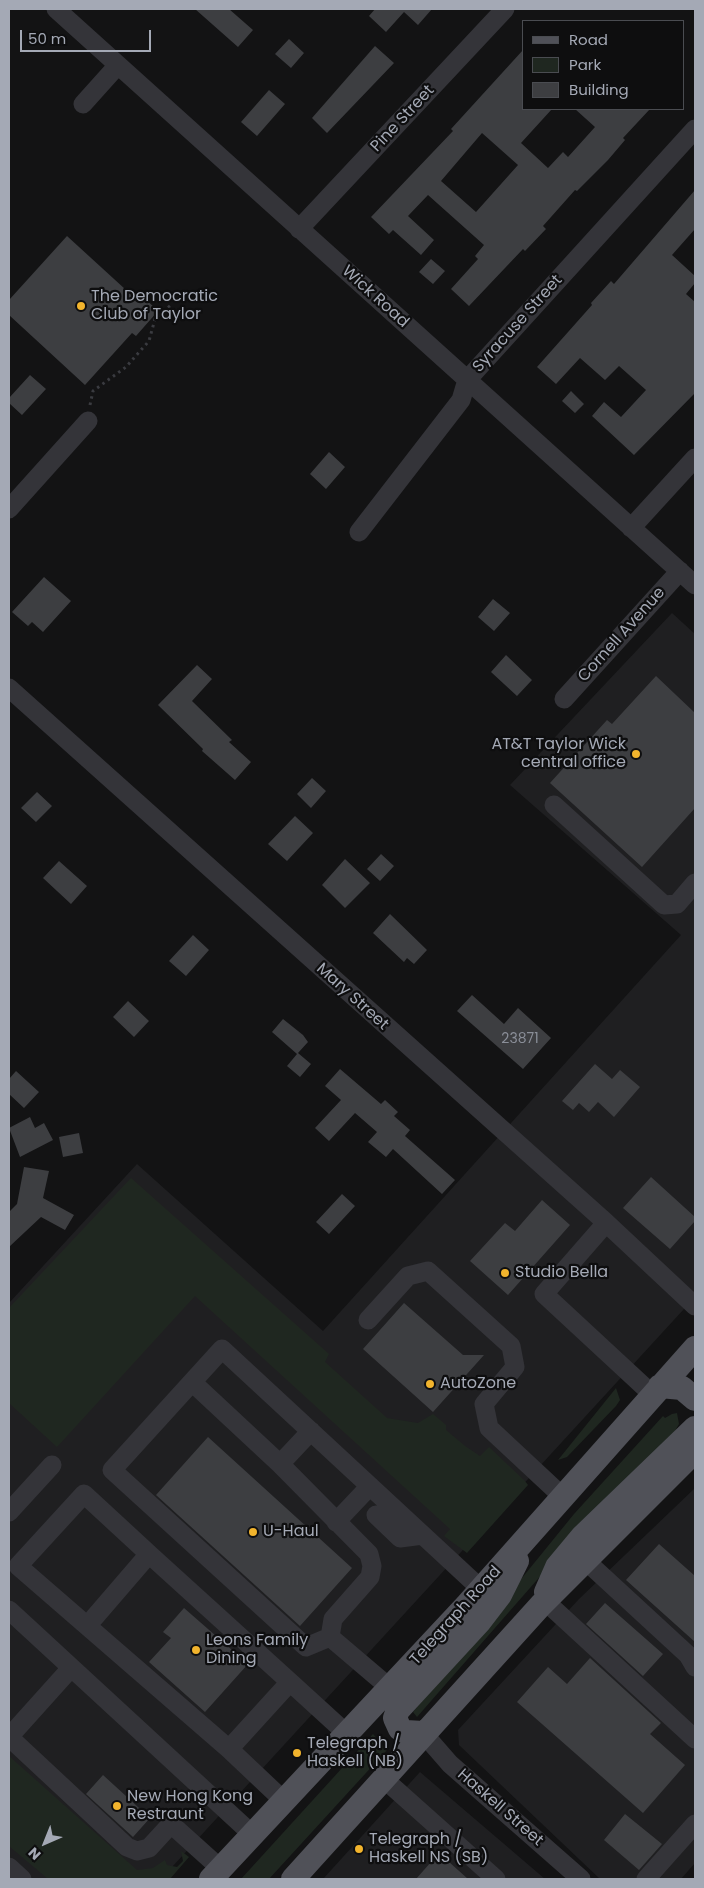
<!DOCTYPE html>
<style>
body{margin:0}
#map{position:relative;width:704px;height:1888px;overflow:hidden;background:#131314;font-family:Poppins,sans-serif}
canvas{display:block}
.frame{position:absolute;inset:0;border:10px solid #a4a9b5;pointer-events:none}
.legend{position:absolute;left:522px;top:20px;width:162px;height:90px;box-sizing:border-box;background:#0e0e0f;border:1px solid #4a4c51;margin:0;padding:6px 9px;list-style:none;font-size:15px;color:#a4a9b5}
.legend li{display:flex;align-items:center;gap:10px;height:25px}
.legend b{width:25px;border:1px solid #4a4c51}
.north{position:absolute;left:20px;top:1818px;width:50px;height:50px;-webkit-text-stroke:4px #0e0e0f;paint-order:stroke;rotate:224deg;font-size:14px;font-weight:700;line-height:20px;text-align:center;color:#a4a9b5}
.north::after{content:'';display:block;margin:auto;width:18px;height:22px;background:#a4a9b5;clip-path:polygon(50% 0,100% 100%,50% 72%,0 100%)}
.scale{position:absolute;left:20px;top:30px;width:131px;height:22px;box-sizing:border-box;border:2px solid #a4a9b5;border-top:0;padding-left:6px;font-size:15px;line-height:18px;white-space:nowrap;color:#a4a9b5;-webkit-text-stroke:4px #0e0e0f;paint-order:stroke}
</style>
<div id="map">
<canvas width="704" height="1888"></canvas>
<div class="frame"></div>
<ul class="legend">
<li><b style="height:6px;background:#505158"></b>Road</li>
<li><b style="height:14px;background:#1f2720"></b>Park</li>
<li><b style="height:14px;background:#3d3e41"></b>Building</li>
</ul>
<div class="north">N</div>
<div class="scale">50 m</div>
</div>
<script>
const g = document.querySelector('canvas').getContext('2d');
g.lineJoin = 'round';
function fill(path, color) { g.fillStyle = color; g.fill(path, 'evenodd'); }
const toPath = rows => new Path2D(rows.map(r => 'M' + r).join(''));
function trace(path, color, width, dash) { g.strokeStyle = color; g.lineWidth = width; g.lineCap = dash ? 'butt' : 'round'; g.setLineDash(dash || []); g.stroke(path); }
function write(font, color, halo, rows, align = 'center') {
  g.font = font + ' Poppins,sans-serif'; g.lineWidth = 4.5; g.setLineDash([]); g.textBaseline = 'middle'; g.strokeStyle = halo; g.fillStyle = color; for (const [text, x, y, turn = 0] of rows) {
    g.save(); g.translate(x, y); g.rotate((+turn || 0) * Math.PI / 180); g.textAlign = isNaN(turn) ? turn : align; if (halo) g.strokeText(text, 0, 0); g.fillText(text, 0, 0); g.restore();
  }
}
fill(toPath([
 [672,613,695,634,695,1297,161,1879,9,1879,9,1303,137,1164,323,1331,681,935,510,785],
 [695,1488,695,1863,681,1879,600,1879,459,1745,458,1730,579,1599],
 [420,1772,545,1879,323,1879]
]), '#1f1f21');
fill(toPath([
 [131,1178,329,1354,325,1362,387,1418,418,1423,433,1414,446,1425,446,1430,465,1446,480,1456,489,1447,525,1481,528,1485,467,1553,444,1536,450,1529,195,1296,57,1447,9,1403,9,1308],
 [616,1388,620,1400,616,1406,567,1457,558,1460],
 [677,1413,679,1424,672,1436,579,1532,417,1717,413,1712,574,1514,663,1416,665,1418,672,1414],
 [373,1734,387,1750,269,1879,241,1879],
 [9,1756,137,1870,153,1868,165,1860,167,1865,177,1867,183,1861,181,1851,189,1857,170,1879,48,1879,9,1846]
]), '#1f2720');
fill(toPath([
 [195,9,229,9,253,30,238,47],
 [375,9,432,9,418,25,404,12,386,32,369,16],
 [289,39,304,53,291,68,275,54],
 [375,46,394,63,327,133,312,118],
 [523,50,523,109,552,109,521,143,548,168,563,152,568,157,595,127,575,109,650,109,623,138,625,140,608,160,577,191,575,190,543,226,546,229,525,251,523,249,469,306,451,289,478,259,475,256,484,245,428,195,408,216,434,240,421,255,393,230,389,234,371,217,453,131,451,129],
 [482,133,518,165,476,212,441,181],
 [269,90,285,104,257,136,241,122],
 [695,190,695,229,672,255,695,276,695,283,686,294,695,302,695,393,634,455,592,416,604,402,621,417,646,390,619,366,605,380,580,358,556,384,537,367,592,305,591,303,611,281,614,284],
 [67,236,137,300,141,295,158,311,136,336,132,333,85,385,9,315,9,300],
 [431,259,445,271,433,284,419,272],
 [30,375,46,389,22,415,9,403,9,398],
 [571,391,584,404,575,413,562,401],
 [329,452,345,467,326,489,310,474],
 [44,577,71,601,43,632,32,622,28,626,12,612],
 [493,599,510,613,494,631,478,617],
 [506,655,532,680,517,696,491,672],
 [197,665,212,679,192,701,232,740,229,742,251,762,235,780,202,751,203,749,158,705],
 [656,676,695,713,695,808,642,867,550,783,607,720,612,724],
 [312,778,326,791,311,808,297,794],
 [37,792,52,806,36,822,21,808],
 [295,816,313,833,287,861,268,844],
 [381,854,394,866,380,881,367,869],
 [345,859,370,883,345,908,322,885],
 [59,861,87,886,71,904,43,878],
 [390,914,427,950,414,964,407,958,404,962,373,933],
 [193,935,209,950,186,976,169,961],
 [472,995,504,1024,518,1008,551,1038,523,1069,457,1011],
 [128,1001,149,1021,134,1037,113,1017],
 [283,1019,303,1035,308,1042,298,1053,311,1064,300,1077,287,1066,297,1054,272,1032],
 [595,1064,612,1079,620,1070,640,1087,614,1117,598,1102,589,1112,579,1103,573,1110,562,1101],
 [340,1069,381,1104,385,1100,398,1112,394,1116,410,1130,405,1136,455,1180,442,1194,393,1149,386,1157,368,1142,377,1132,355,1113,329,1141,315,1128,341,1100,325,1086],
 [16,1071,39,1092,24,1108,9,1094,9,1079],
 [30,1117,35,1128,44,1123,53,1140,20,1157,9,1128],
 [79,1133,83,1153,63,1157,59,1137],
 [24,1167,49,1171,43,1198,74,1215,65,1230,41,1217,9,1247,9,1212,17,1204],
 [651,1177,695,1217,695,1221,670,1249,623,1208],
 [342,1194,355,1206,329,1234,316,1222],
 [542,1200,570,1225,508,1295,470,1261,505,1223,515,1231],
 [404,1303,463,1355,484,1355,433,1412,363,1349],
 [208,1437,352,1568,300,1626,156,1495],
 [659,1544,695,1576,695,1642,626,1580],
 [605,1603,663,1654,643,1676,586,1624],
 [184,1608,248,1664,205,1712,149,1662,171,1638,163,1632],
 [590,1658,661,1723,650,1734,685,1765,643,1813,517,1702,548,1667,567,1684],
 [103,1775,150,1818,133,1837,86,1794],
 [625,1814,662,1844,639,1870,604,1840],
 [439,1853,468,1879,416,1879]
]), '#3d3e41');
trace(toPath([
 [90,405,93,391,126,367,149,341,155,319,171,305]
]), '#3a3b40', 3, [2.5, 4]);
trace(toPath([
 [56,9,695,585],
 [83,104,118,65],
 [299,229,505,9],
 [9,509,88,421],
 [631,528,695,458],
 [359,532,461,400,467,380,695,129],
 [9,688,601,1218,695,1306],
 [564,699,680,571],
 [554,805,664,905,677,904,695,883],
 [606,1223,544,1294,653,1395],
 [368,1320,408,1276,428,1271,511,1346,515,1367,484,1404,489,1428,563,1497],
 [192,1382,280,1464,369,1554,372,1566,370,1577,333,1619,330,1637],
 [280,1464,311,1431],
 [9,1512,52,1465],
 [376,1515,400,1538,423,1535],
 [336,1522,370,1486],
 [149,1554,84,1494,18,1566,229,1749],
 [586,1561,688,1655,695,1667],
 [545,1601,695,1739],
 [9,1610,253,1835],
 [87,1626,149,1554,290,1682],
 [330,1637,306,1647,112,1470,222,1349,481,1589],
 [330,1637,390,1688],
 [423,1733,450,1764,581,1879],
 [9,1737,127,1847,137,1851,149,1848,171,1824,221,1869],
 [9,1737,71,1668],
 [384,1779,496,1879],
 [284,1801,229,1749,290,1682,347,1734],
 [9,1867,22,1879],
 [646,1879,695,1824]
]), '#343439', 19);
trace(toPath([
 [660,1386,682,1388,695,1399],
 [546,1592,557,1567,582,1537,695,1428],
 [423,1733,406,1732,400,1729,395,1718,398,1710,480,1621,500,1595,517,1561],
 [211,1879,466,1606,695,1348],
 [293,1879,541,1605,695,1451]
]), '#505158', 24);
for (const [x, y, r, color] of [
 [81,306,5,"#f2b42d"],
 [636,754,5,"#f2b42d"],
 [505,1273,5,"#f2b42d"],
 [430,1384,5,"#f2b42d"],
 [253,1532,5,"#f2b42d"],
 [196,1650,5,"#f2b42d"],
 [297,1753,5,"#f2b42d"],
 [117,1806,5,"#f2b42d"],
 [359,1849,5,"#f2b42d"]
]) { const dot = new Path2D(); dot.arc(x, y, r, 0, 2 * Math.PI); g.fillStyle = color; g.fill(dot); trace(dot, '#0e0e0f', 2); }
write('14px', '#8a8e98', null, [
 ["23871",520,1039]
]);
write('16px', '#a4a9b5', '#0e0e0f', [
 ["Pine Street",403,119,-47],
 ["Wick Road",375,297,42],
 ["Syracuse Street",518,324,-48],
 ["Cornell Avenue",622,635,-48],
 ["Mary Street",352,997,42],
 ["Telegraph Road",456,1616,-48],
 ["Haskell Street",500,1808,41]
]);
write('16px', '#a4a9b5', '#0e0e0f', [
 ["The Democratic",91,297],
 ["Club of Taylor",91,315],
 ["AT&T Taylor Wick",626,745,"right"],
 ["central office",626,763,"right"],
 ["Studio Bella",515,1273],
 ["AutoZone",440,1384],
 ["U-Haul",263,1532],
 ["Leons Family",206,1641],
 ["Dining",206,1659],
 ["Telegraph /",307,1744],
 ["Haskell (NB)",307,1762],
 ["New Hong Kong",127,1797],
 ["Restraunt",127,1815],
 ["Telegraph /",369,1840],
 ["Haskell NS (SB)",369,1858]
], 'left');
</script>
